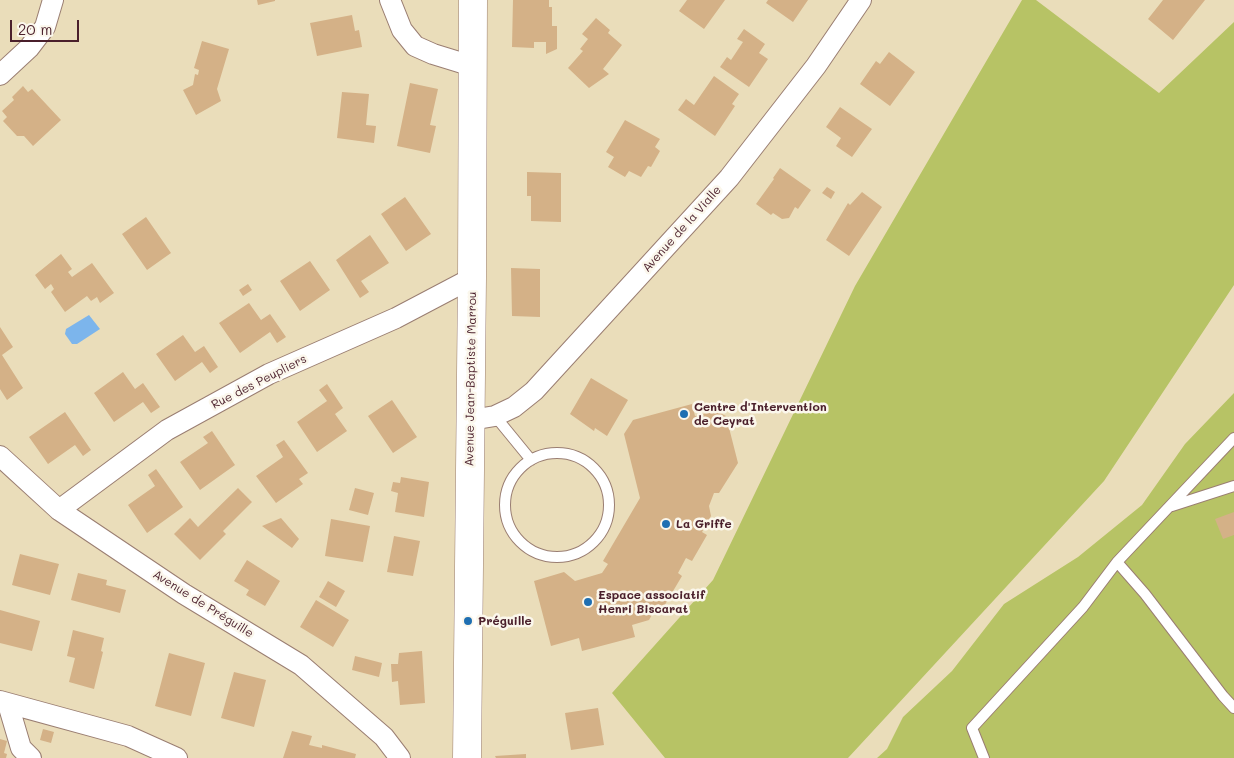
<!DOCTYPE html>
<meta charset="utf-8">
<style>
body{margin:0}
#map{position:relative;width:1234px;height:758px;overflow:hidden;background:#eaddba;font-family:Mali,sans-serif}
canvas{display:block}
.scale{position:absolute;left:10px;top:20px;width:69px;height:22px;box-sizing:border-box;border:2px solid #4a1f2b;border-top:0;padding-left:6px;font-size:15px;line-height:18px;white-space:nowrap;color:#4a1f2b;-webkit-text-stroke:4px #fbf7ec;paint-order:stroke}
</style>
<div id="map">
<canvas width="1234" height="758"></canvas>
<div class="scale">20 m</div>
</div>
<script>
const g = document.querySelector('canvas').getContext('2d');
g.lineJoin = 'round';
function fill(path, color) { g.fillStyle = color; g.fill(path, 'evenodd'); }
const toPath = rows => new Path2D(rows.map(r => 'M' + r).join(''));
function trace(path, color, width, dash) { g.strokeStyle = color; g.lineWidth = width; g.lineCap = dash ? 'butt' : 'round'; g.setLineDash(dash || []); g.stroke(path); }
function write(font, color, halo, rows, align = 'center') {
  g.font = font + ' Mali,sans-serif'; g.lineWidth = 5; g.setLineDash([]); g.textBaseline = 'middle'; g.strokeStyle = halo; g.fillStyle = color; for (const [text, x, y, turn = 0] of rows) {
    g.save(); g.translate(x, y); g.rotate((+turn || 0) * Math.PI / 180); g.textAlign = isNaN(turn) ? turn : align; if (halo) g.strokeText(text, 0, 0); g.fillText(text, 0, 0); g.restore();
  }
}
fill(toPath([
 [1022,0,1036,0,1159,93,1234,22,1234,285,1104,481,848,758,665,758,612,693,713,580,855,286],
 [1234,393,1234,758,877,758,887,749,903,717,952,671,1004,604,1078,557,1142,505,1185,444]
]), '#b7c365');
fill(toPath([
 [89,315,100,329,77,344,72,344,65,334,66,329]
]), '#7cb5ec');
fill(toPath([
 [257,0,275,0,275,1,258,5],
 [513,0,549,0,549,7,552,7,552,26,557,26,557,49,546,54,546,42,534,42,534,48,512,47],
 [687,0,725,0,704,29,679,11],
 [768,0,808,0,793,22,766,3],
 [1163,0,1205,0,1173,40,1148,19],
 [352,15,355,31,359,30,362,47,317,56,310,23],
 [596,18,610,30,608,33,622,45,603,69,609,74,589,88,568,68,583,51,580,49,588,39,582,34],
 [744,29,765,44,759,53,768,59,749,87,720,67,727,57,731,60,743,42,737,39],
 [202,41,229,49,217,89,221,101,196,115,183,90,193,85,195,74,198,75,199,70,194,68],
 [889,52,915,72,890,106,860,84,876,61,880,64],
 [714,76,739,94,732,104,735,106,715,136,678,110,686,99,694,105],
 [410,83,438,89,430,125,436,126,430,153,397,146],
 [23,86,28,92,32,89,61,120,33,146,24,136,17,136,3,121,7,117,2,111,14,100,12,97],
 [342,92,369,94,366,125,376,126,374,143,337,138],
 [840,107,872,129,852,157,836,146,841,138,826,127],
 [625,120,660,139,655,147,660,151,651,167,648,166,641,177,629,171,625,177,608,167,614,157,606,152],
 [780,168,811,190,798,209,795,207,789,218,782,219,773,213,771,215,756,204,774,179,773,178],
 [527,172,561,173,561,222,531,221,531,196,527,196],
 [827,187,835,192,831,199,822,193],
 [862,192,882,207,849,256,826,240,848,203,850,205],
 [405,197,431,234,406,251,381,214],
 [146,217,171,253,147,270,122,234],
 [370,235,389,263,361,281,369,292,360,298,336,260],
 [61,254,72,269,68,272,72,277,92,263,114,293,100,303,97,297,91,301,87,296,65,312,51,292,54,289,51,284,45,289,35,275],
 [310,261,330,290,300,311,280,281],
 [511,268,540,269,540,317,512,316],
 [248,284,252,290,243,296,239,290],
 [249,303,261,320,270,314,286,337,277,343,270,332,240,353,219,323],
 [0,327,13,347,2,355,23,388,7,400,0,389],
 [183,335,195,352,204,346,218,367,210,373,202,362,175,381,156,354],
 [123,372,135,389,143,383,160,407,151,413,143,402,114,422,94,393],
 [591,378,628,400,607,436,595,428,594,431,570,414],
 [327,384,343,408,335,414,347,431,317,452,297,422,327,401,319,390],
 [392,400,417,437,393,453,368,416],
 [692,404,695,416,716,411,726,416,738,463,719,493,714,493,709,506,711,516,702,532,707,535,692,561,686,558,678,573,682,576,663,608,658,604,649,620,632,625,635,637,582,651,579,638,551,646,534,581,564,572,575,581,602,573,608,564,603,561,640,498,624,434,633,420],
 [65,412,91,450,83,456,75,445,48,464,29,437],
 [212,431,235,465,200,490,180,462,208,443,203,437],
 [284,440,308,473,299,479,303,484,276,503,256,476,283,457,276,445],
 [156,469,183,507,147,533,128,505,155,486,148,475],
 [401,477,429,482,424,517,395,512,398,493,391,491,393,482,400,483],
 [238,488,252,502,223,531,226,534,200,560,174,534,190,518,198,527],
 [355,488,374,493,368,515,349,510],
 [1234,512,1234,535,1223,539,1215,519],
 [281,518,299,539,292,548,262,526],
 [331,519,370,526,363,562,325,556],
 [394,536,420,541,413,576,387,572],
 [20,554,59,564,50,595,12,585],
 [247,560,280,581,265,606,246,595,249,590,234,581],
 [78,573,107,580,106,585,126,590,120,613,71,600],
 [328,581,345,591,336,607,319,597],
 [316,600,349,620,333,647,300,627],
 [0,610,40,621,32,651,0,643],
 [73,630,104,638,101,651,103,652,94,689,69,682,75,658,67,656],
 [422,651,425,703,400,705,398,681,392,682,391,664,398,664,399,653],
 [169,653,205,663,191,716,155,706],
 [355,656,382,663,379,677,352,670],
 [234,672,266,680,254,727,221,718],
 [598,708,604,745,571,750,565,713],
 [43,729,54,732,51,743,40,740],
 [292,731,312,736,309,745,322,748,322,745,356,754,355,758,283,758],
 [0,739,7,741,4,753,7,754,6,758,0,758],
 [526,754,526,758,496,758,495,756]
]), '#d4b187');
const service = toPath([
 [495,416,531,460],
 '505 505a52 52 0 1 1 104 0a52 52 0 1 1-104 0Z',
 [1172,506,1234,486],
 [1117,562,1145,594,1223,696,1234,708],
 [984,758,972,728,1083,607,1117,562,1234,438]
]);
const minor = toPath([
 [390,0,402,30,415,46,433,54,472,66],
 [0,75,29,48,45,27,53,0],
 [471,420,495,416,514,407,534,391,729,178,816,66,861,0],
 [0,456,59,510,184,594,301,665,384,737,400,758],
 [59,510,167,430,269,374,396,318,472,278],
 [0,701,128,736,177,758],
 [8,704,21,748,31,758]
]);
const secondary = toPath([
 [467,758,472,278,473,0]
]);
trace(service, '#9a7e72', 12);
trace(minor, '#9a7e72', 22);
trace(secondary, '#9a7e72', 29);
trace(service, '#fff', 10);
trace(minor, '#fff', 20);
trace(secondary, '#fff', 28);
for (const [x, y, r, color] of [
 [684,414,5,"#1f6fb2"],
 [666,524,5,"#1f6fb2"],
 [588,602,5,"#1f6fb2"],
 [468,621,5,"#1f6fb2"]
]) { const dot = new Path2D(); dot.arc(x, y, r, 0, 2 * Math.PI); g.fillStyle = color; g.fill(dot); trace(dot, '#fbf7ec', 2); }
write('12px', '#4a1f2b', '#fbf7ec', [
 ["Avenue de la Vialle",682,229,-48],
 ["Avenue Jean-Baptiste Marrou",471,379,-89],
 ["Rue des Peupliers",259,382,-27],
 ["Avenue de Préguille",203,604,32]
]);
write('bold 12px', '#4a1f2b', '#fbf7ec', [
 ["Centre d'Intervention",694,407],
 ["de Ceyrat",694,421],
 ["La Griffe",676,524],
 ["Espace associatif",598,595],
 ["Henri Biscarat",598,609],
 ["Préguille",478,621]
], 'left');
</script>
